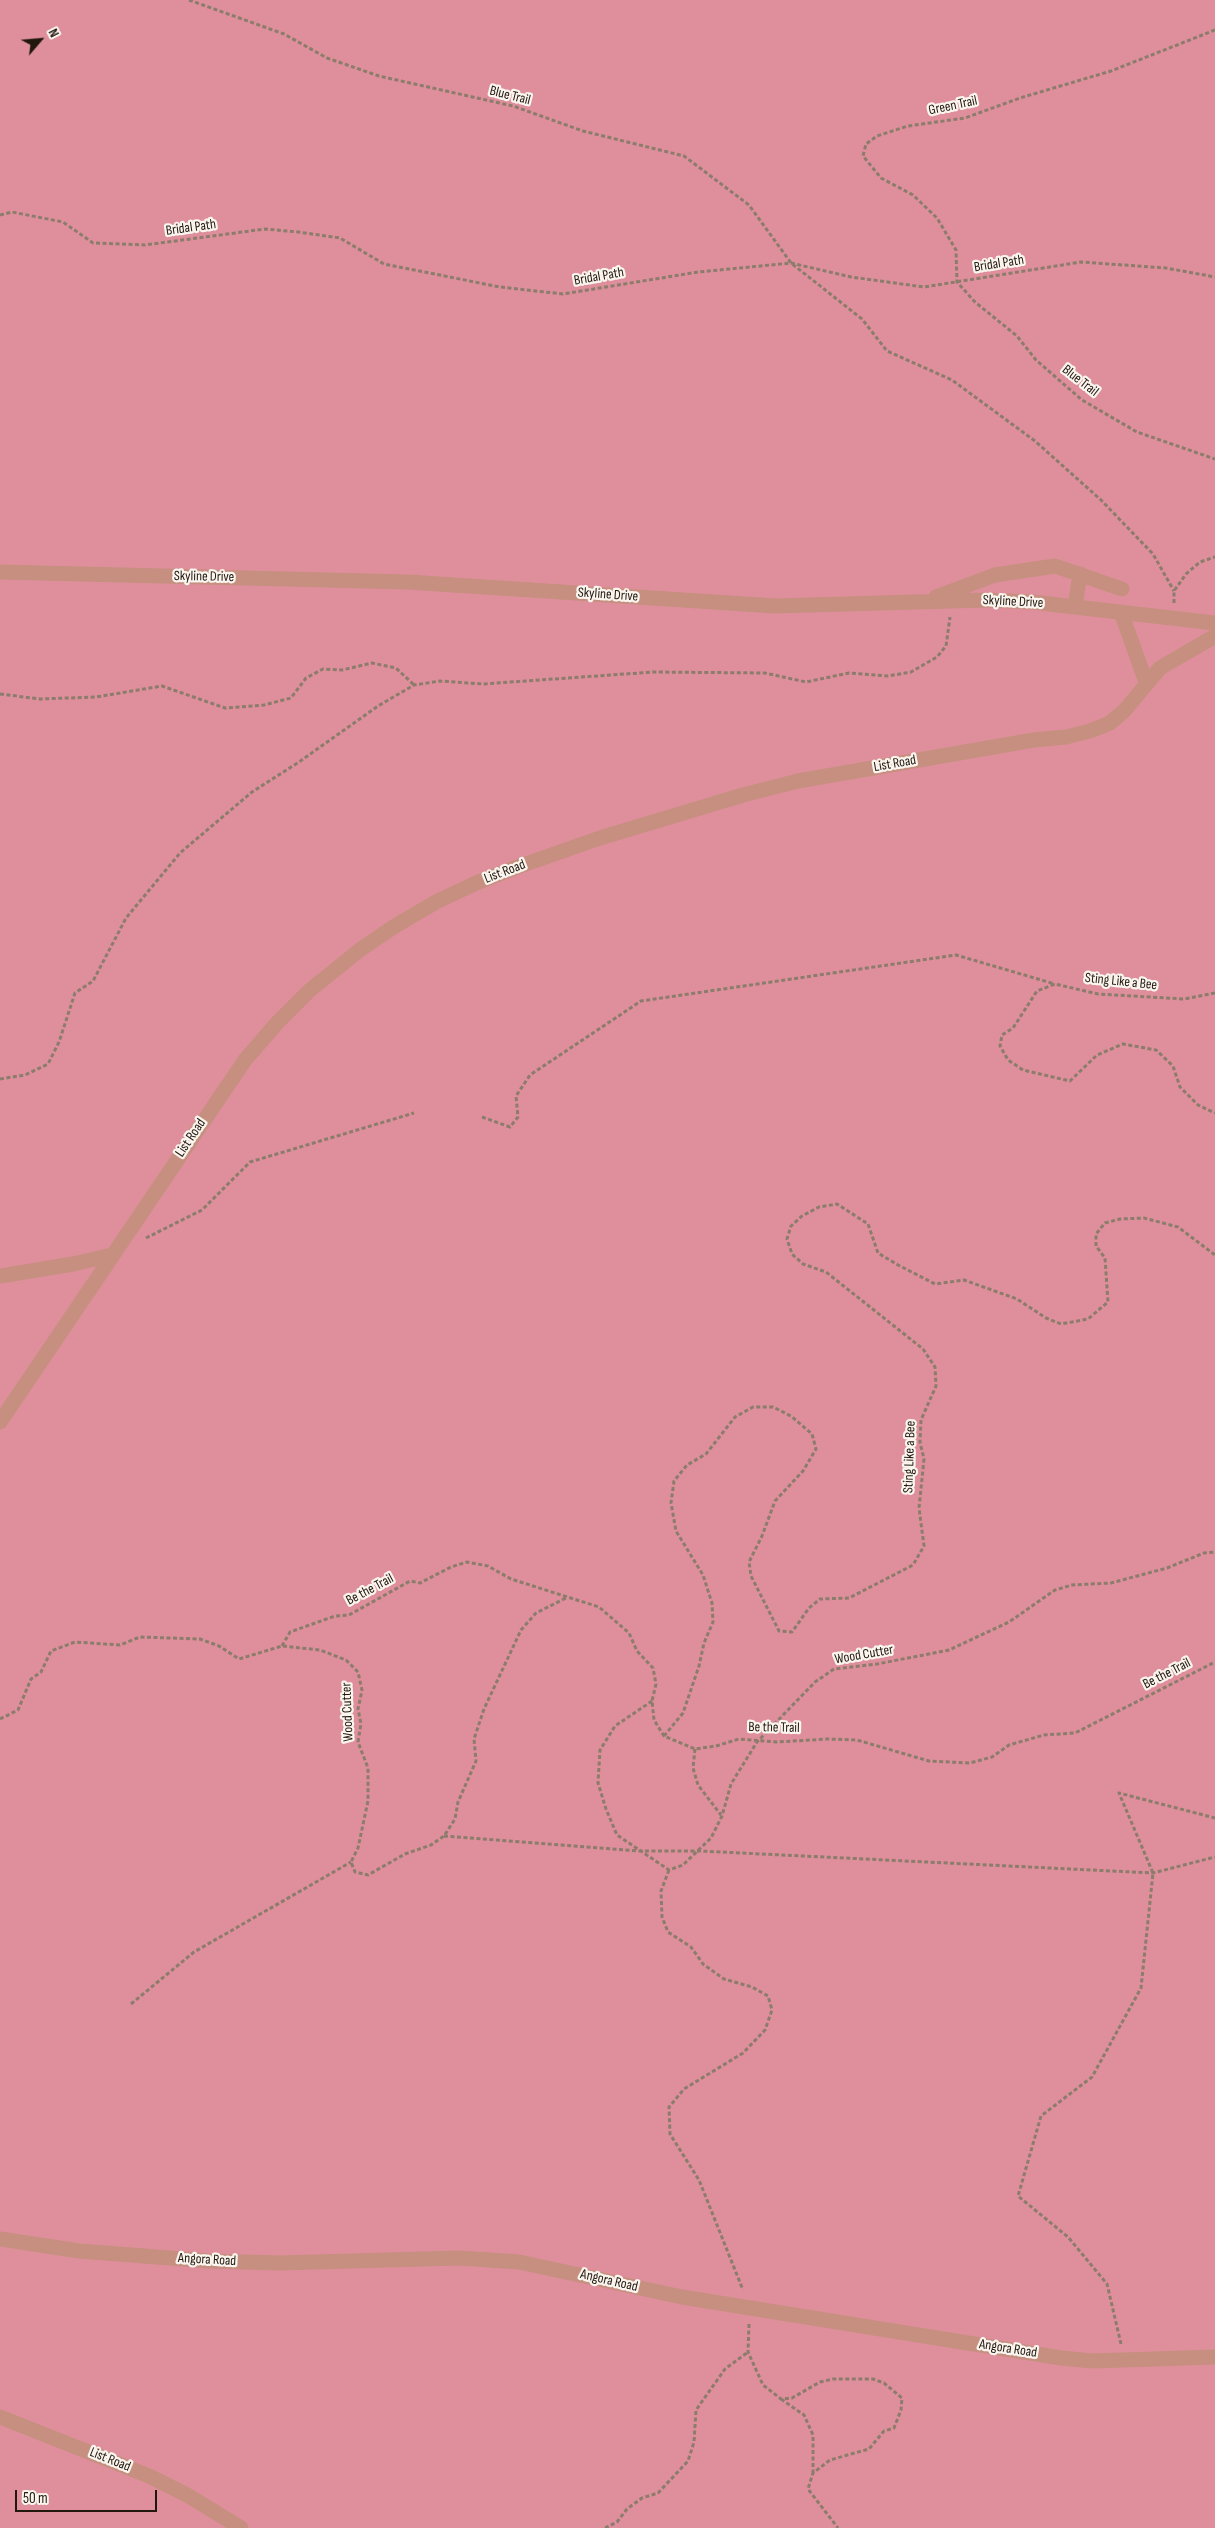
<!DOCTYPE html>
<style>
body{margin:0}
#map{position:relative;width:1215px;height:2528px;overflow:hidden;background:#fbe4cf;font-family:"Sofia Sans Condensed",sans-serif}
canvas{display:block}
.north{position:absolute;left:15px;top:15px;width:50px;height:50px;-webkit-text-stroke:4px #faf5ef;paint-order:stroke;rotate:63deg;font-size:14px;font-weight:700;line-height:20px;text-align:center;color:#21170d}
.north::after{content:'';display:block;margin:auto;width:18px;height:22px;background:#21170d;clip-path:polygon(50% 0,100% 100%,50% 72%,0 100%)}
.scale{position:absolute;left:15px;top:2490px;width:142px;height:22px;box-sizing:border-box;border:2px solid #21170d;border-top:0;padding-left:6px;font-size:15px;line-height:18px;white-space:nowrap;color:#21170d;-webkit-text-stroke:4px #faf5ef;paint-order:stroke}
</style>
<div id="map">
<canvas width="1215" height="2528"></canvas>
<div class="north">N</div>
<div class="scale">50 m</div>
</div>
<script>
const g = document.querySelector('canvas').getContext('2d');
g.lineJoin = 'round';
function fill(path, color) { g.fillStyle = color; g.fill(path, 'evenodd'); }
const toPath = rows => new Path2D(rows.map(r => 'M' + r).join(''));
function trace(path, color, width, dash) { g.strokeStyle = color; g.lineWidth = width; g.lineCap = dash ? 'butt' : 'round'; g.setLineDash(dash || []); g.stroke(path); }
function write(font, color, halo, rows, align = 'center') {
  g.font = font + ' "Sofia Sans Condensed",sans-serif'; g.lineWidth = 4.5; g.setLineDash([]); g.textBaseline = 'middle'; g.strokeStyle = halo; g.fillStyle = color; for (const [text, x, y, turn = 0] of rows) {
    g.save(); g.translate(x, y); g.rotate((+turn || 0) * Math.PI / 180); g.textAlign = isNaN(turn) ? turn : align; if (halo) g.strokeText(text, 0, 0); g.fillText(text, 0, 0); g.restore();
  }
}
fill(toPath([
 [0,0,1215,0,1215,2528,0,2528]
]), '#df8f9c');
trace(toPath([
 [189,0,284,34,327,58,379,76,513,106,583,131,684,156,749,205,791,263,862,319,887,351,952,380,1035,441,1101,500,1153,554,1174,591],
 [1215,30,1111,71,1020,98,965,118,908,126,877,136,866,144,863,156,881,178,913,195,937,218,956,250,957,282,975,302,1017,336,1036,360,1082,400,1137,432,1215,459],
 [0,215,12,212,63,222,93,243,145,245,265,229,298,232,340,238,384,264,500,287,563,294,698,272,791,263,851,277,924,287,1081,262,1166,268,1215,277],
 [1174,603,1174,591,1186,574,1200,562,1215,557],
 [0,694,40,699,96,697,162,686,225,708,264,705,291,698,306,678,323,669,342,670,372,663,396,668,414,685],
 [1215,993,1184,999,1098,994,1055,984,1037,991,1013,1028,1002,1035,1000,1046,1008,1060,1023,1070,1070,1081,1097,1055,1123,1044,1156,1050,1173,1066,1180,1087,1198,1105,1215,1113],
 [0,1079,25,1075,48,1064,59,1042,75,993,93,981,126,918,180,853,252,792,299,762,378,706,414,685,440,681,483,684,653,672,765,673,806,682,849,673,888,676,911,672,937,657,946,646,950,617],
 [482,1117,510,1127,518,1117,516,1096,530,1075,641,1001,956,955,1055,984],
 [146,1238,202,1210,250,1162,414,1113],
 [282,1646,290,1632,335,1616,349,1615,410,1581,420,1583,451,1567,467,1562,488,1566,511,1579,599,1607,629,1633,637,1651,653,1668,656,1684,652,1701,654,1720,664,1736,695,1749,716,1746,739,1739,777,1742,827,1739,857,1740,929,1761,970,1763,992,1757,1009,1745,1044,1735,1075,1733,1215,1662],
 [652,1701,615,1726,600,1750,598,1783,606,1809,617,1835,669,1870,683,1865,711,1838,722,1816,731,1784,757,1742,815,1682,834,1669,877,1664,949,1650,1009,1622,1055,1590,1072,1585,1111,1583,1167,1568,1204,1553,1215,1552],
 [0,1719,18,1710,31,1679,41,1672,51,1651,75,1642,120,1645,140,1637,200,1639,219,1646,239,1659,282,1646,320,1650,346,1660,358,1672,362,1690,358,1709,361,1724,358,1742,368,1768,368,1801,358,1848,351,1862,355,1872,368,1875,405,1854,431,1845,444,1836,455,1819,458,1802,476,1761,474,1739,484,1709,521,1630,536,1613,566,1598],
 [664,1736,683,1713,699,1666,704,1643,713,1622,712,1603,703,1575,676,1531,671,1503,674,1481,687,1465,706,1454,735,1417,753,1407,773,1407,791,1416,812,1434,816,1449,803,1471,775,1501,762,1536,749,1562,751,1576,779,1631,792,1632,809,1608,820,1599,849,1598,913,1565,924,1546,919,1508,924,1459,920,1442,921,1420,936,1386,935,1367,923,1349,826,1272,803,1264,792,1254,787,1239,791,1226,802,1216,819,1207,837,1204,868,1224,878,1253,898,1265,935,1284,964,1280,1017,1299,1046,1318,1061,1324,1088,1319,1108,1302,1105,1258,1096,1246,1096,1234,1105,1223,1120,1219,1144,1218,1178,1227,1215,1255],
 [695,1749,693,1768,698,1785,721,1815],
 [444,1836,640,1851,700,1851,1153,1873,1215,1857],
 [669,1870,661,1891,662,1917,668,1932,691,1947,703,1964,724,1979,752,1987,768,1996,772,2010,765,2030,743,2053,684,2089,669,2107,670,2134,699,2180,743,2290],
 [131,2004,194,1952,351,1862],
 [749,2324,748,2352,763,2385,781,2399,792,2398,820,2382,833,2379,873,2379,884,2383,902,2398,901,2410,894,2428,884,2431,869,2449,830,2460,813,2473,808,2489,838,2528],
 [1121,2344,1107,2284,1068,2237,1018,2196,1041,2116,1092,2077,1141,1988,1153,1873,1119,1793,1215,1818],
 [781,2399,804,2415,813,2435,813,2473],
 [605,2528,617,2522,627,2509,642,2498,658,2493,688,2461,694,2442,696,2410,725,2369,748,2352]
]), '#8c7c6c', 3, [4, 2.5]);
trace(toPath([
 [0,572,408,582,775,606,987,600,1032,602,1215,623],
 [936,597,995,575,1055,566,1122,589],
 [1075,607,1080,574],
 [1121,612,1146,682],
 [0,1276,73,1264,112,1255],
 [0,1422,245,1060,277,1023,310,990,361,949,395,926,436,902,476,883,520,866,600,838,743,795,798,781,1034,740,1066,737,1090,731,1110,723,1125,710,1160,668,1215,636],
 [0,2239,79,2251,209,2261,279,2263,459,2258,519,2262,682,2297,1061,2358,1093,2361,1215,2357],
 [0,2417,149,2476,187,2495,241,2528]
]), '#c68f7f', 15);
write('14px', '#21170d', '#faf5ef', [
 ["Blue Trail",510,96,14],
 ["Green Trail",953,106,-12],
 ["Bridal Path",191,228,-8],
 ["Bridal Path",999,264,-9],
 ["Bridal Path",599,277,-10],
 ["Blue Trail",1080,381,38],
 ["Skyline Drive",204,577,1],
 ["Skyline Drive",608,595,4],
 ["Skyline Drive",1013,602,3],
 ["List Road",895,764,-10],
 ["List Road",505,872,-21],
 ["Sting Like a Bee",1121,982,6],
 ["List Road",191,1138,-56],
 ["Sting Like a Bee",910,1457,-88],
 ["Be the Trail",370,1590,-28],
 ["Wood Cutter",864,1655,-10],
 ["Be the Trail",1167,1674,-27],
 ["Wood Cutter",348,1712,-92],
 ["Be the Trail",774,1728,1],
 ["Angora Road",207,2260,3],
 ["Angora Road",609,2281,13],
 ["Angora Road",1008,2349,9],
 ["List Road",110,2460,22]
]);
</script>
